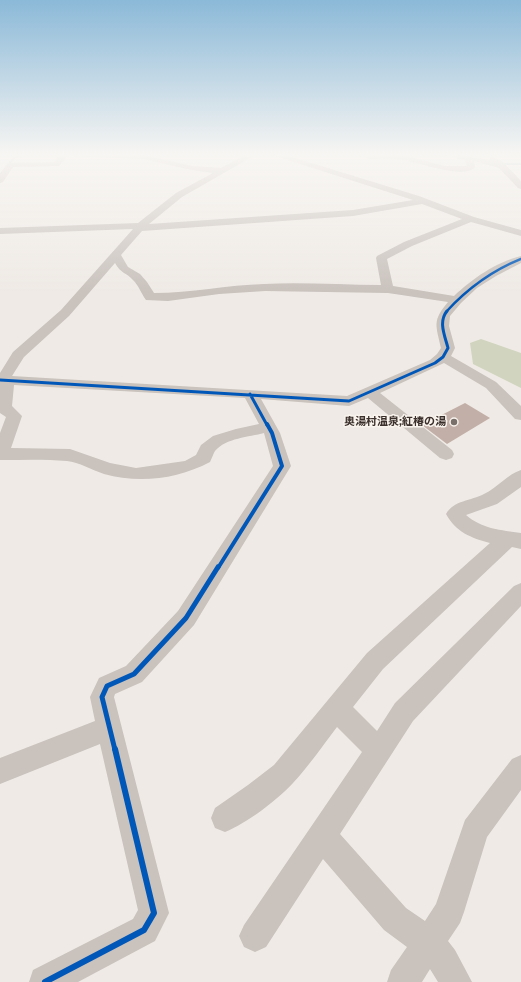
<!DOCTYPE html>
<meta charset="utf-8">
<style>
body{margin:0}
canvas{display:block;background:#efeae5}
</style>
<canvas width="521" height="982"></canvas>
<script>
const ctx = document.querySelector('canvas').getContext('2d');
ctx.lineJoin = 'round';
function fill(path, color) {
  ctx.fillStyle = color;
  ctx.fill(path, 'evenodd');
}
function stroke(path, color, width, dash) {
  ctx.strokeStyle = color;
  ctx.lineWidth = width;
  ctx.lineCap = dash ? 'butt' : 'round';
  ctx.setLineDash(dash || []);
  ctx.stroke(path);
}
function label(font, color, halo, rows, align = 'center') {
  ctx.font = font + ' "Public Sans","Noto Sans JP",sans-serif';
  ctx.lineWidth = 3;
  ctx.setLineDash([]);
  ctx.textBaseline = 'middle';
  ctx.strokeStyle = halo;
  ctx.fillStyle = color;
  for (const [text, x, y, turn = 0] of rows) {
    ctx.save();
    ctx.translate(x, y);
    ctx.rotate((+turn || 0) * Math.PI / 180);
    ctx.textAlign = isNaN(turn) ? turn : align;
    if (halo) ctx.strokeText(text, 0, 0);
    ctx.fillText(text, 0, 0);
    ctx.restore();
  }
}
fill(new Path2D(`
 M 481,339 L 521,353 L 521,388 L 473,364 L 470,343 Z`), '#d1d5bf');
stroke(new Path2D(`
 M 441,154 L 462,157
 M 501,164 L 521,164
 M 0,175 L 12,160 L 20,154`), '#a1c1c0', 2);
fill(new Path2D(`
 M 465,403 L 490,418 L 447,444 L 422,425 Z`), '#c2afa7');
fill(new Path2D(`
 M 61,154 L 143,155 L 192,166 L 221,168 L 247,154 L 257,154 L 182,197 L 149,224 L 353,210 L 413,200 L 269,154 L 282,154 L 419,196 L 474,217 L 521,230 L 521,236 L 471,222 L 412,246 L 387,259 L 393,286 L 454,296 C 472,279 496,262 521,256 L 521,263 L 496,276 L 477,288 L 461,303 L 450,316 L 449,326 L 455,348 L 451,356 L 496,382 L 521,406 L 521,420 L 515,419 L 486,388 L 444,363 L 380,393 L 452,450 L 454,454 L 452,458 L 446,460 L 440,458 L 368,398 L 349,406 L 261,399 L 280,433 L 291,466 L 194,625 L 142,682 L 115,694 L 114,697 L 169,913 L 155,941 L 78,982 L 29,982 L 33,970 L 133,919 L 138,910 L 100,744 L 0,784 L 0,758 L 95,721 L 90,697 L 99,678 L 126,666 L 178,611 L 273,466 L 264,433 C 249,437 226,438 215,451 C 213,454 212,458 210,462 C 178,479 139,484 104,474 C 92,470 79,462 67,461 C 45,459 22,460 0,460 L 0,433 L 6,417 L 0,413 L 0,373 L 13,352 L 61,310 L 133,229 L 0,234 L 0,228 L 138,223 L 176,193 L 213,173 L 192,170 L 143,159 L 68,156 L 59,166 L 56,166 L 13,167 L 3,182 L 0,183 L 0,174 L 8,163 L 54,162 ZM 422,204 L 462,219 L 404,242 L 377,256 L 376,258 L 381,285 C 342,285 303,282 264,284 C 227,285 191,293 154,293 L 147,282 L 140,274 L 128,267 L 121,255 L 142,231 L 353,216 ZM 115,263 C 121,274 126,272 133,280 C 139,286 141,293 146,300 L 168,301 L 219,294 L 265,291 L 388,293 L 448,302 C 432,321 436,325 441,348 L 437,354 L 430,360 L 347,396 L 12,376 L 24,357 L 69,316 ZM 14,385 L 245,398 L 259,424 L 236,429 L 213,436 L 201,445 L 196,455 L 185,461 L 136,468 L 110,463 L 70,449 L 11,448 L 22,416 L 12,406 Z
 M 366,155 L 402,155 L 445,166 L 467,166 L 465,160 L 457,159 L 457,155 L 490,160 L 490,157 L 493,157 L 503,162 L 521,181 L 521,189 L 518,188 L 499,168 L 474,161 L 475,167 C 465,180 418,162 403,160 C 393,158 380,159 369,159 L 365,157 Z
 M 521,470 L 521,487 L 497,504 L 466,515 C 482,529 501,530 521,533 L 521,549 L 512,547 L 383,669 L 353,707 L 377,731 L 395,703 L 514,586 L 521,583 L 521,606 L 413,721 L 340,834 L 406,908 L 425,921 L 436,904 L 465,820 L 512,759 L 521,755 L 521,790 L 487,837 L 464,912 L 460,923 L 448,941 L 455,950 L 472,982 L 438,982 L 430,969 L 422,982 L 387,982 L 391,970 L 407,947 L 384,930 L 323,859 L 266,947 L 255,952 L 244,947 L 239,936 L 244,925 L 362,752 L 337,727 C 323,745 309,766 293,783 C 276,801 247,823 225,832 L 215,828 L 211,818 L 215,808 L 248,785 L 274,765 L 367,653 L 490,543 C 471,538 456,532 446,514 C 454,500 471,501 484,494 C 497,488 508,474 521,470 Z`), '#c9c2bd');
stroke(new Path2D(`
 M 446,312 C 468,288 491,271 521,259`), '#0057b8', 2.5);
stroke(new Path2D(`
 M 0,380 L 349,401 L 435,363 L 443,357 L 448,348 C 445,336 438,322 447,311
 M 250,394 L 267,425`), '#0057b8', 3);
stroke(new Path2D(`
 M 218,568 L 282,466 L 272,433 L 267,424`), '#0057b8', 4);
stroke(new Path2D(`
 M 115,750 L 102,697 L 107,686 L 134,674 L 186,618 L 218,567`), '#0057b8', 5);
stroke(new Path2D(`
 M 45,982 L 144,930 L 154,913 L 115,749`), '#0057b8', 6);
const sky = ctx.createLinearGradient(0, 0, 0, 292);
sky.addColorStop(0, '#8bb9d8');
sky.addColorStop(0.53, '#f8f6f3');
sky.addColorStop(1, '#f8f6f300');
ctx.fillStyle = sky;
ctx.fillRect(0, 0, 521, 292);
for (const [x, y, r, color] of [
 [454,422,4,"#79706c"]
]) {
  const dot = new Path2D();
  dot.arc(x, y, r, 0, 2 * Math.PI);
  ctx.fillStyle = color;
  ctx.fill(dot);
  stroke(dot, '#faf4ee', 1.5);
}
label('bold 11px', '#3a2f2b', '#faf4ee', [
 ["奥湯村温泉;紅椿の湯",446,422]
], 'right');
</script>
